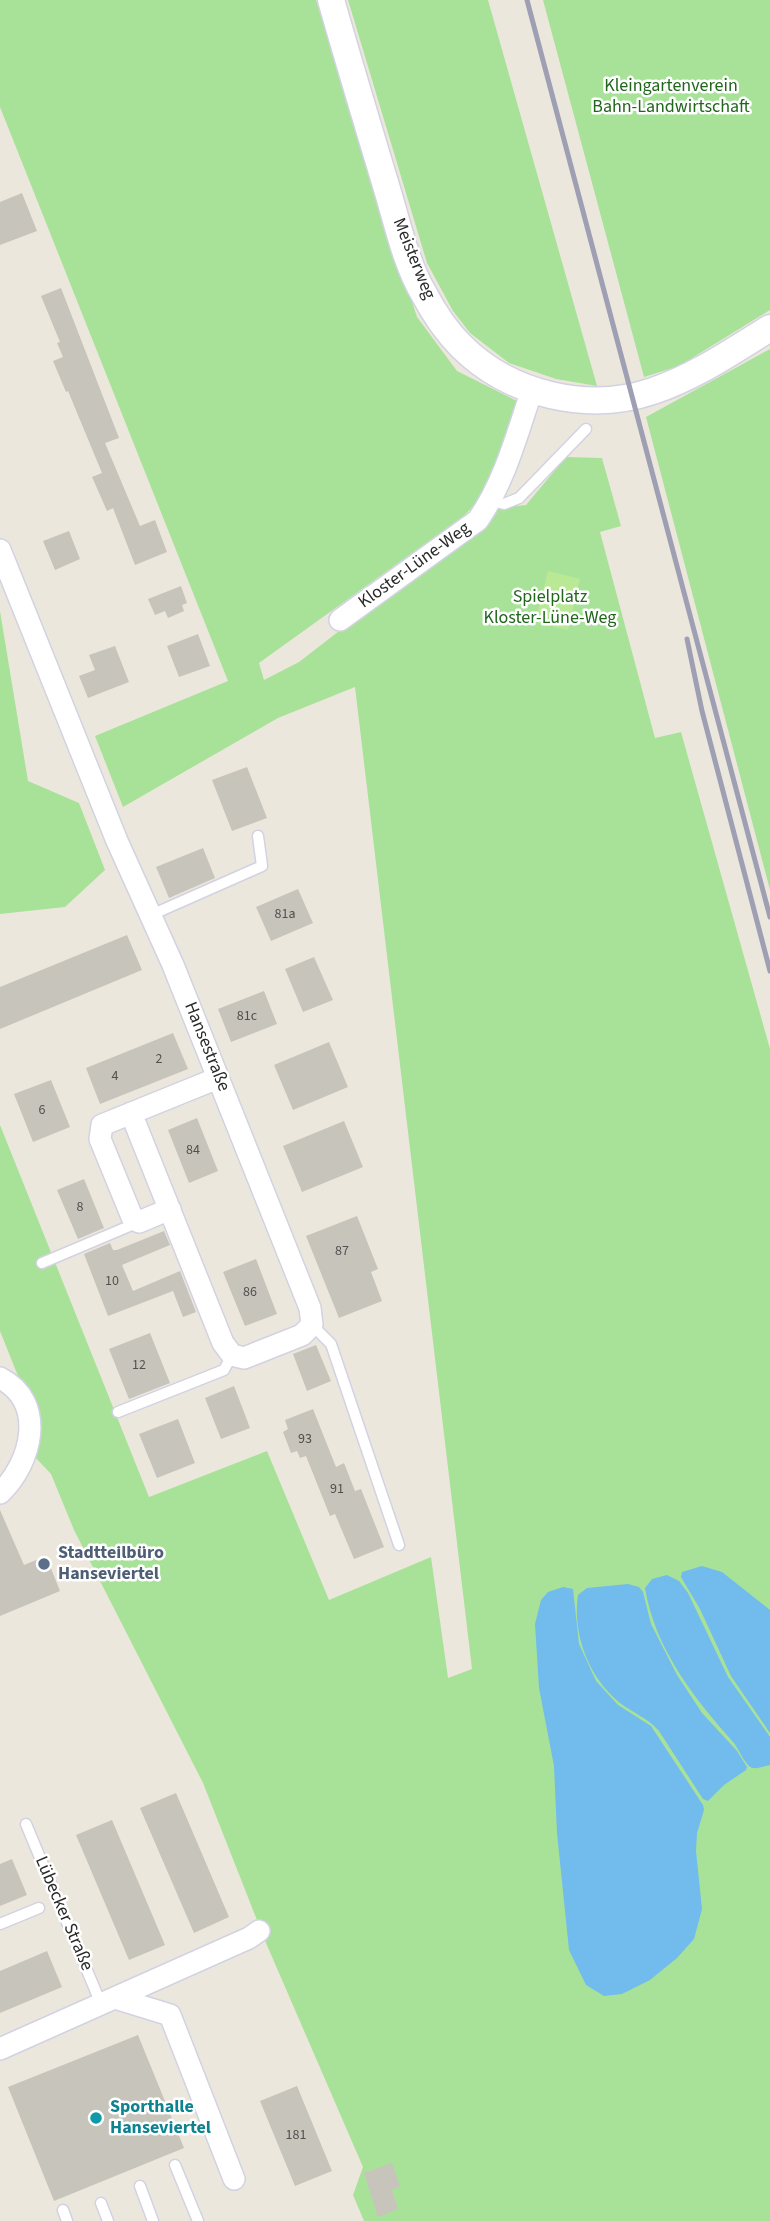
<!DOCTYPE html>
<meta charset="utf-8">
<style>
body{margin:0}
canvas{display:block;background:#ece7dc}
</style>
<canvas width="770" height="2221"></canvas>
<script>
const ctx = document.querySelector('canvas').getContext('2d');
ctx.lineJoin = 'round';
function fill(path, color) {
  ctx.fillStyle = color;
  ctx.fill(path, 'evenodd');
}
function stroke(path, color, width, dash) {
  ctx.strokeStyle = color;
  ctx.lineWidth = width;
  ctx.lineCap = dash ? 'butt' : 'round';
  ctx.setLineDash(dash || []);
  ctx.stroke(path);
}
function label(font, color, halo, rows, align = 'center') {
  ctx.font = font + ' "Source Sans 3",sans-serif';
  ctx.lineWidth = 5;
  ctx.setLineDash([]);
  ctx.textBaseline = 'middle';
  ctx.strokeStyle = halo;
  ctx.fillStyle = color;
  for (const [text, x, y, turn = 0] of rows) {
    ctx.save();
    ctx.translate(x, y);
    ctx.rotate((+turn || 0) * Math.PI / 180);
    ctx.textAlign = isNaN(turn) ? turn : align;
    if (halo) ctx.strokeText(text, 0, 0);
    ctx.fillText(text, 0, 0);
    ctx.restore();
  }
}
fill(new Path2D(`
 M 0,0 L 316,0 L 417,317 L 457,371 L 517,401 L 484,494 L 465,515 L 259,663 L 264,680 L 299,662 L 356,618 L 477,534 L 498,508 L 526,505 L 566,457 L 602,458 L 621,526 L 600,532 L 655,738 L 681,732 L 770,1049 L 770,2221 L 364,2221 L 353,2195 L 363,2167 L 266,1943 L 203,1783 L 74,1530 L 51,1474 L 34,1456 L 22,1386 L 0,1331 L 0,1125 L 149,1497 L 267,1451 L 329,1600 L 431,1557 L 448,1678 L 472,1669 L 355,687 L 278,718 L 123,807 L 95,736 L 228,681 L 0,107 Z
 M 348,0 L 488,0 L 597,386 L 556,379 L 509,363 L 470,333 L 453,311 L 427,263 Z
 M 543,0 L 770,0 L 770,310 L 679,366 L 644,377 Z
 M 770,349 L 770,890 L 646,417 Z
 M 0,611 L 28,781 L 79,803 L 105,870 L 65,907 L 0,914 Z`), '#a8e299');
fill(new Path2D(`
 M 548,571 L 580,579 L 568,630 L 535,622 Z`), '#bae995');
fill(new Path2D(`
 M 702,1566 L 722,1572 L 770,1610 L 770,1733 L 731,1676 L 700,1609 L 681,1577 L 682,1572 Z
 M 667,1575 L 679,1581 L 688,1593 L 728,1677 L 770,1737 L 770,1765 C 764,1766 754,1771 749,1766 C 743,1760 739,1750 734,1743 C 694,1698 655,1649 645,1588 L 652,1579 Z
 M 628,1584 L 639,1587 L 643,1592 L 651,1624 L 677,1675 L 702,1713 L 737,1751 L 747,1767 L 746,1770 L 724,1785 L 708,1801 L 703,1799 L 659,1731 C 648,1718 633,1713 620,1703 C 589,1678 572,1634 578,1595 L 587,1588 Z
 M 563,1587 L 573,1589 L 579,1644 L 596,1681 L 618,1705 L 651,1726 L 703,1805 L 704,1810 L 697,1833 L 696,1851 L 702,1909 L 694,1939 L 677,1958 L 650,1980 L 622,1994 L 604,1996 L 586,1985 L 569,1950 L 557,1833 L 554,1766 L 539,1688 L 535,1624 L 541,1600 L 548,1592 Z`), '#71bbed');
fill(new Path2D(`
 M 22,193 L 37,231 L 0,245 L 0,202 Z
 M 61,288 L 119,438 L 105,443 L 140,526 L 155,520 L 167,552 L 135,565 L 113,508 L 107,511 L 92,477 L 102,473 L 68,391 L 66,392 L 53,361 L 63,357 L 57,343 L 60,342 L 41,296 Z
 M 69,531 L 80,559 L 55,570 L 43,541 Z
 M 181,586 L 187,603 L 182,605 L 184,611 L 168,618 L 165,611 L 155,615 L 148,599 Z
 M 198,634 L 210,666 L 179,677 L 167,646 Z
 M 115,646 L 129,682 L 88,698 L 79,676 L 95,670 L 89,655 Z
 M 247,767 L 267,818 L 232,831 L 212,780 Z
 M 203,848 L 215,878 L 169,898 L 156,867 Z
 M 298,889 L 313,923 L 271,941 L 256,907 Z
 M 127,935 L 142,970 L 0,1029 L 0,987 Z
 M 314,957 L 333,1000 L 303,1012 L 285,969 Z
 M 264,991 L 277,1024 L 231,1042 L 218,1009 Z
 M 173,1033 L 188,1069 L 100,1104 L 86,1068 Z
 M 329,1042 L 348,1087 L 293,1110 L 274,1065 Z
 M 51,1080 L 70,1127 L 33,1142 L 14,1094 Z
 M 197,1118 L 218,1171 L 189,1183 L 168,1130 Z
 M 344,1121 L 363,1167 L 302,1192 L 283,1146 Z
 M 84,1179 L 104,1228 L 78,1239 L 57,1190 Z
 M 357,1216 L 378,1269 L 371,1272 L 382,1301 L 339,1318 L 306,1236 Z
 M 164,1231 L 170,1245 L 122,1265 L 133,1291 L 180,1271 L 196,1312 L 183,1317 L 173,1291 L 108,1316 L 84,1254 L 110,1243 L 113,1250 L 117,1250 Z
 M 256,1259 L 277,1314 L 245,1326 L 223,1272 Z
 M 150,1333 L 170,1383 L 129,1399 L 109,1349 Z
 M 316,1345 L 331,1381 L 307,1391 L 293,1354 Z
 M 234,1386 L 250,1428 L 221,1439 L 205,1398 Z
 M 313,1409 L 336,1467 L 344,1463 L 355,1491 L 361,1489 L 384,1547 L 354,1559 L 335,1514 L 330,1516 L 306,1456 L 300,1458 L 297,1451 L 291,1453 L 283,1432 L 288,1429 L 285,1420 Z
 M 178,1419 L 195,1463 L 157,1478 L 139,1434 Z
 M 0,1510 L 24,1565 L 46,1556 L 60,1591 L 0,1616 Z
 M 176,1793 L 229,1917 L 194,1933 L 140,1808 Z
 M 112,1820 L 165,1945 L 129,1960 L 76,1835 Z
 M 12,1859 L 27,1895 L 0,1906 L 0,1864 Z
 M 47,1951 L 62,1987 L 0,2013 L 0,1971 Z
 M 138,2035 L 184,2148 L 54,2201 L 8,2087 Z
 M 297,2086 L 332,2171 L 295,2186 L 260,2101 Z
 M 392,2163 L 400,2186 L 392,2190 L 398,2209 L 378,2217 L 364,2173 Z`), '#c7c4bc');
const service = new Path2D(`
 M 491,501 L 504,504 L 519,498 L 586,429
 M 151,915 L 262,866 L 258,836
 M 42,1263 L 139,1222
 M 312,1325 L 331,1344 L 399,1545
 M 118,1412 L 224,1370 L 232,1355
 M 26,1824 L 101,2004
 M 0,1924 L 39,1908
 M 175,2165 L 198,2221
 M 140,2186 L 153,2221
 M 101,2203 L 108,2221
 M 63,2210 L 67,2221`);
const minor = new Path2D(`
 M 0,550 L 117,841 L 173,965 L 310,1308 L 312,1325 L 302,1335 L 244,1358 L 232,1355 L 223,1343 L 131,1113
 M 340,620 L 478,520 C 505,481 517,434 532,390
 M 170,1209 L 139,1222 L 132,1217 L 100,1139 L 102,1125 L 218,1078
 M 0,1378 C 47,1402 32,1463 0,1493
 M 115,1998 L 170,2015 L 234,2179
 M 0,2049 L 249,1938 L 259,1931`);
const tertiary = new Path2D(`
 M 331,0 C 349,63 368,126 387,189 C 397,222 406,264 424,294 C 433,311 447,332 461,346 C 510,395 588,413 653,391 C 695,377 733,351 770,328`);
stroke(service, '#d2d2e3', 13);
stroke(minor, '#d2d2e3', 24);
stroke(tertiary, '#d2d2e3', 29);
stroke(service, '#fff', 10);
stroke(minor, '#fff', 21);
stroke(tertiary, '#fff', 26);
stroke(new Path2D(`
 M 527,0 L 770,917
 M 687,639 L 702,711 L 770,971`), '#9f9fb4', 5);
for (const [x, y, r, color] of [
 [44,1564,7,"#5c6f8a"],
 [96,2118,7,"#0f9aa8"]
]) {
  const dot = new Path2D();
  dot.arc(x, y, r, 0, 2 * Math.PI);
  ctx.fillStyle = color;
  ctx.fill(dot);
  stroke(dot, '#fff', 2.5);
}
label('14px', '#51504e', null, [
 ["81a",285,915],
 ["81c",247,1017],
 ["2",159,1060],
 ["4",115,1077],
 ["6",42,1111],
 ["84",193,1151],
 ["8",80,1208],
 ["87",342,1252],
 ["10",112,1282],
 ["86",250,1293],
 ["12",139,1366],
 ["93",305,1440],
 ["91",337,1490],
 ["181",296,2136]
]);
label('18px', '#20661b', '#fff', [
 ["Kleingartenverein",671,87],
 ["Bahn-Landwirtschaft",671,108],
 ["Spielplatz",550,598],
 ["Kloster-Lüne-Weg",550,619]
]);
label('18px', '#2a2a2a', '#fff', [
 ["Meisterweg",413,259,68],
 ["Kloster-Lüne-Weg",415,566,-36],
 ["Hansestraße",206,1047,68],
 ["Lübecker Straße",63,1914,67]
]);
label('bold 18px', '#4e5e75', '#fff', [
 ["Stadtteilbüro",58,1554],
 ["Hanseviertel",58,1575]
], 'left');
label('bold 18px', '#0d838f', '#fff', [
 ["Sporthalle",110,2108],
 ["Hanseviertel",110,2129]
], 'left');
</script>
